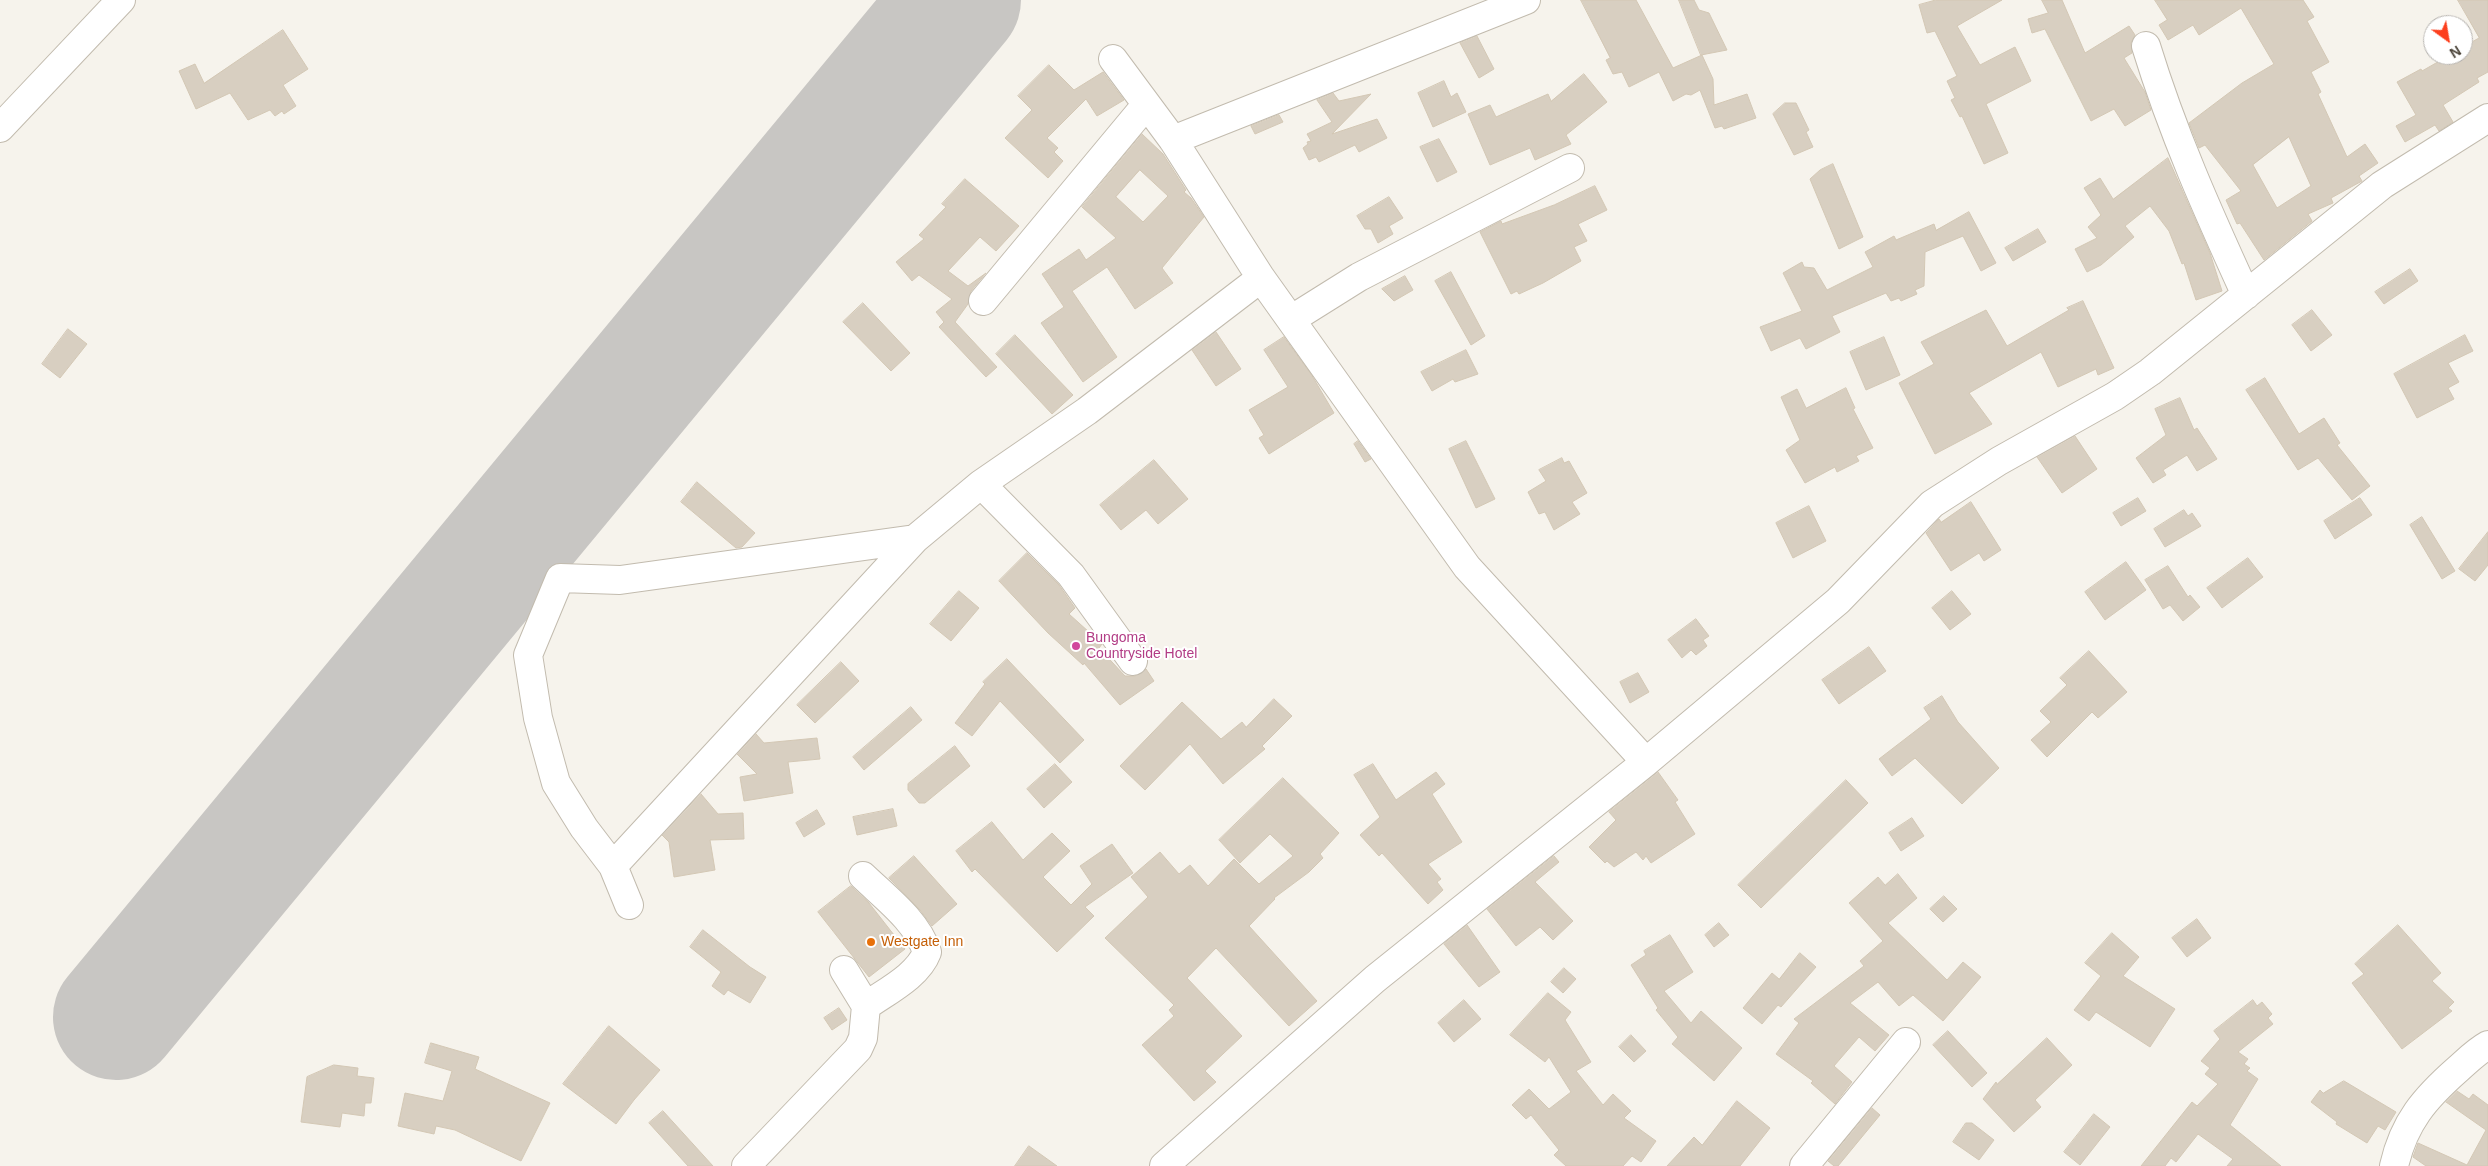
<!DOCTYPE html>
<style>
body{margin:0}
#map{position:relative;width:2488px;height:1166px;overflow:hidden;background:#f6f3ec;font-family:Arial,sans-serif}
canvas{display:block}
.north{position:absolute;left:2423px;top:15px;width:50px;height:50px;box-sizing:border-box;background:#fff;border:1px solid #b7b4b0;border-radius:50%;rotate:148deg;font-size:14px;font-weight:700;line-height:20px;text-align:center;color:#4b4439}
.north::after{content:'';display:block;margin:auto;width:18px;height:22px;background:#fc3f1d;clip-path:polygon(50% 0,100% 100%,50% 72%,0 100%)}
</style>
<div id="map">
<canvas width="2488" height="1166"></canvas>
<div class="north">N</div>
</div>
<script>
const ctx = document.querySelector('canvas').getContext('2d');
ctx.lineJoin = 'round';
function stroke(path, color, width, dash) {
  ctx.strokeStyle = color;
  ctx.lineWidth = width;
  ctx.lineCap = dash ? 'butt' : 'round';
  ctx.setLineDash(dash || []);
  ctx.stroke(path);
}
function fill(path, color) {
  ctx.fillStyle = color;
  ctx.fill(path, 'evenodd');
}
function label(font, color, halo, rows, align = 'center') {
  ctx.font = font + ' Arial,sans-serif';
  ctx.lineWidth = 4;
  ctx.setLineDash([]);
  ctx.textBaseline = 'middle';
  ctx.strokeStyle = halo;
  ctx.fillStyle = color;
  for (const [text, x, y, turn = 0] of rows) {
    ctx.save();
    ctx.translate(x, y);
    ctx.rotate((+turn || 0) * Math.PI / 180);
    ctx.textAlign = isNaN(turn) ? turn : align;
    if (halo) ctx.strokeText(text, 0, 0);
    ctx.fillText(text, 0, 0);
    ctx.restore();
  }
}
stroke(new Path2D(`
 M 116,1017 L 958,0`), '#c8c6c3', 126);
const building = new Path2D(`
 M 1581,0 L 1636,0 L 1673,68 L 1702,55 L 1713,79 L 1714,105 L 1747,94 L 1756,118 L 1724,129 L 1722,126 L 1715,128 L 1700,90 L 1691,95 L 1686,94 L 1673,101 L 1659,72 L 1629,87 L 1622,72 L 1613,74 L 1606,60 L 1610,58 Z
 M 1679,0 L 1694,0 L 1699,10 L 1709,13 L 1727,50 L 1701,55 Z
 M 1936,0 L 2002,0 L 1957,26 L 1980,65 L 2015,47 L 2031,81 L 1986,104 L 2008,153 L 1984,164 L 1962,116 L 1960,117 L 1951,100 L 1955,98 L 1947,81 L 1957,76 L 1935,31 L 1927,33 L 1919,5 Z
 M 2042,0 L 2062,0 L 2085,53 L 2129,26 L 2135,35 L 2131,43 L 2132,53 L 2124,58 L 2145,92 L 2151,110 L 2125,126 L 2114,109 L 2091,121 L 2045,29 L 2032,33 L 2028,19 L 2048,13 Z
 M 2155,0 L 2303,0 L 2314,17 L 2307,21 L 2329,62 L 2311,72 L 2321,92 L 2318,94 L 2347,157 L 2365,144 L 2378,163 L 2359,176 L 2362,181 L 2331,198 L 2333,203 L 2308,214 L 2312,221 L 2264,260 L 2240,223 L 2237,224 L 2226,200 L 2241,191 L 2205,145 L 2199,148 L 2189,123 L 2242,83 L 2274,64 L 2241,8 L 2199,35 L 2193,25 L 2168,40 L 2159,25 L 2167,20 ZM 2289,137 L 2311,186 L 2277,208 L 2253,165 Z
 M 2458,0 L 2488,0 L 2488,72 L 2477,78 L 2479,82 L 2443,105 L 2453,122 L 2439,131 L 2435,125 L 2405,142 L 2396,126 L 2416,115 L 2397,82 L 2421,69 L 2422,71 L 2450,55 L 2463,55 L 2463,47 L 2479,38 Z
 M 283,30 L 308,69 L 283,85 L 296,106 L 284,114 L 282,111 L 275,116 L 270,110 L 248,120 L 230,93 L 196,109 L 179,71 L 195,64 L 204,83 Z
 M 1477,36 L 1494,69 L 1479,78 L 1460,43 Z
 M 1049,65 L 1074,90 L 1103,72 L 1124,100 L 1097,116 L 1086,99 L 1047,138 L 1058,148 L 1054,152 L 1063,161 L 1048,178 L 1005,138 L 1032,110 L 1018,96 Z
 M 1584,74 L 1607,102 L 1566,135 L 1571,144 L 1535,160 L 1530,148 L 1490,165 L 1468,114 L 1490,105 L 1496,117 L 1548,94 L 1551,101 Z
 M 1444,81 L 1451,97 L 1457,93 L 1466,112 L 1433,127 L 1418,93 Z
 M 1333,93 L 1339,101 L 1371,94 L 1332,134 L 1377,119 L 1387,138 L 1359,152 L 1355,145 L 1319,162 L 1316,157 L 1309,160 L 1303,148 L 1308,144 L 1307,142 L 1311,141 L 1307,134 L 1332,122 L 1317,100 Z
 M 1785,103 L 1796,103 L 1809,130 L 1806,132 L 1813,147 L 1794,155 L 1773,114 Z
 M 1279,115 L 1283,122 L 1255,134 L 1251,126 Z
 M 1142,134 L 1163,154 L 1186,190 L 1184,192 L 1191,198 L 1204,217 L 1162,268 L 1173,283 L 1135,309 L 1107,267 L 1072,291 L 1117,357 L 1083,382 L 1041,323 L 1064,307 L 1042,274 L 1079,249 L 1086,260 L 1116,238 L 1082,207 ZM 1140,170 L 1168,196 L 1143,222 L 1116,197 Z
 M 1439,139 L 1457,172 L 1437,182 L 1420,147 Z
 M 2168,158 L 2210,253 L 2222,291 L 2196,300 L 2184,263 L 2182,264 L 2169,231 L 2150,206 L 2125,226 L 2134,237 L 2101,265 L 2087,272 L 2075,249 L 2097,238 L 2088,227 L 2101,215 L 2084,188 L 2100,178 L 2113,199 Z
 M 1833,164 L 1863,237 L 1839,249 L 1810,179 L 1820,170 Z
 M 965,179 L 1019,226 L 996,251 L 980,237 L 948,271 L 968,286 L 986,273 L 971,291 L 968,304 L 955,322 L 997,367 L 986,377 L 939,327 L 944,322 L 936,312 L 952,299 L 919,275 L 912,281 L 896,262 L 924,239 L 919,235 L 946,207 L 942,204 Z
 M 1595,186 L 1607,210 L 1578,224 L 1587,241 L 1574,247 L 1581,261 L 1543,283 L 1519,294 L 1517,291 L 1511,294 L 1480,232 L 1501,221 L 1502,224 L 1554,205 Z
 M 1389,197 L 1403,218 L 1389,226 L 1393,234 L 1378,243 L 1371,229 L 1365,229 L 1357,216 Z
 M 1969,212 L 1996,263 L 1981,271 L 1963,236 L 1925,252 L 1924,286 L 1915,290 L 1917,294 L 1901,301 L 1899,298 L 1891,301 L 1886,293 L 1832,316 L 1840,332 L 1806,349 L 1800,338 L 1771,351 L 1760,327 L 1802,311 L 1783,273 L 1802,262 L 1804,267 L 1814,268 L 1827,290 L 1873,267 L 1865,252 L 1894,236 L 1896,240 L 1934,224 L 1936,230 Z
 M 2038,229 L 2046,242 L 2013,261 L 2005,248 Z
 M 2410,269 L 2418,281 L 2384,304 L 2375,292 Z
 M 1451,272 L 1485,336 L 1471,345 L 1435,281 Z
 M 1405,276 L 1413,290 L 1394,301 L 1382,289 Z
 M 2083,301 L 2114,368 L 2098,375 L 2096,369 L 2058,387 L 2041,352 L 1969,393 L 1992,424 L 1935,454 L 1899,383 L 1934,364 L 1921,342 L 1986,310 L 2007,346 L 2069,310 L 2067,308 Z
 M 863,303 L 910,353 L 891,371 L 843,322 Z
 M 2312,310 L 2332,335 L 2311,351 L 2292,325 Z
 M 68,329 L 87,344 L 60,378 L 42,364 Z
 M 1216,332 L 1241,369 L 1216,386 L 1192,350 Z
 M 1015,335 L 1073,395 L 1052,414 L 996,354 Z
 M 2465,335 L 2473,351 L 2448,363 L 2459,382 L 2448,388 L 2454,399 L 2417,418 L 2394,374 Z
 M 1284,337 L 1311,374 L 1334,413 L 1269,454 L 1259,438 L 1264,435 L 1249,410 L 1288,387 L 1264,350 Z
 M 1884,337 L 1900,375 L 1866,390 L 1850,352 Z
 M 1466,350 L 1478,374 L 1455,382 L 1453,379 L 1432,391 L 1421,372 Z
 M 2265,378 L 2299,434 L 2324,418 L 2340,443 L 2337,445 L 2370,486 L 2352,500 L 2318,458 L 2298,470 L 2246,390 Z
 M 1846,388 L 1855,408 L 1853,409 L 1873,448 L 1856,456 L 1859,461 L 1837,472 L 1835,467 L 1805,483 L 1786,450 L 1800,440 L 1781,397 L 1797,389 L 1806,408 Z
 M 2180,398 L 2194,430 L 2197,428 L 2217,459 L 2197,471 L 2187,455 L 2163,470 L 2166,475 L 2153,483 L 2136,458 L 2166,435 L 2155,409 Z
 M 2075,436 L 2097,469 L 2062,493 L 2037,457 Z
 M 1358,441 L 1371,459 L 1365,462 L 1354,444 Z
 M 1466,441 L 1495,499 L 1476,508 L 1449,449 Z
 M 1562,458 L 1564,463 L 1569,461 L 1587,493 L 1572,502 L 1580,514 L 1554,530 L 1545,512 L 1539,514 L 1528,492 L 1546,481 L 1539,470 Z
 M 1154,460 L 1188,499 L 1158,524 L 1146,510 L 1121,530 L 1100,505 Z
 M 697,482 L 755,533 L 742,547 L 736,548 L 681,502 Z
 M 2138,498 L 2146,511 L 2121,526 L 2113,513 Z
 M 2360,498 L 2372,515 L 2335,539 L 2324,521 Z
 M 1971,502 L 2001,550 L 1984,561 L 1979,553 L 1951,571 L 1926,533 L 1939,519 L 1941,522 Z
 M 1809,506 L 1826,541 L 1793,558 L 1776,523 Z
 M 2184,510 L 2188,516 L 2192,513 L 2201,526 L 2165,547 L 2154,529 Z
 M 2422,517 L 2455,571 L 2442,579 L 2410,525 Z
 M 2488,532 L 2488,565 L 2475,581 L 2459,569 Z
 M 1027,553 L 1059,585 L 1075,608 L 1069,614 L 1099,641 L 1102,644 L 1099,648 L 1125,676 L 1135,676 L 1146,669 L 1154,681 L 1120,705 L 1084,663 L 1083,665 L 1048,633 L 999,581 Z
 M 2248,558 L 2263,577 L 2222,608 L 2207,588 Z
 M 2126,562 L 2146,590 L 2105,620 L 2085,592 Z
 M 2168,566 L 2188,597 L 2190,595 L 2200,607 L 2183,621 L 2170,605 L 2163,609 L 2145,580 Z
 M 959,591 L 979,608 L 951,641 L 930,624 Z
 M 1952,591 L 1971,614 L 1950,630 L 1932,608 Z
 M 1696,619 L 1709,636 L 1703,640 L 1707,646 L 1696,655 L 1691,650 L 1682,658 L 1668,640 Z
 M 1869,647 L 1886,671 L 1839,704 L 1822,680 Z
 M 2089,651 L 2127,692 L 2098,718 L 2092,712 L 2047,757 L 2031,740 L 2051,722 L 2040,711 L 2067,685 L 2060,678 Z
 M 1007,659 L 1084,740 L 1060,763 L 1000,701 L 972,736 L 955,723 L 985,684 L 983,682 Z
 M 841,662 L 859,681 L 815,723 L 797,705 Z
 M 1638,673 L 1649,692 L 1630,703 L 1620,682 Z
 M 1942,696 L 1958,722 L 1999,768 L 1962,804 L 1915,758 L 1892,776 L 1879,759 L 1931,719 L 1924,708 Z
 M 1274,699 L 1292,716 L 1262,746 L 1265,749 L 1223,784 L 1190,744 L 1145,790 L 1120,766 L 1182,702 L 1221,739 L 1242,722 L 1246,727 Z
 M 911,707 L 922,720 L 864,770 L 853,757 Z
 M 756,734 L 764,743 L 817,738 L 820,759 L 788,762 L 793,793 L 744,801 L 740,777 L 757,774 L 737,754 Z
 M 955,746 L 970,766 L 925,803 L 919,803 L 908,790 L 908,784 Z
 M 1055,764 L 1072,782 L 1044,808 L 1027,789 Z
 M 1373,764 L 1396,800 L 1436,772 L 1445,784 L 1432,794 L 1462,842 L 1428,864 L 1441,879 L 1437,882 L 1443,890 L 1428,904 L 1382,853 L 1379,856 L 1360,835 L 1380,817 L 1354,775 Z
 M 1658,772 L 1678,800 L 1675,802 L 1695,834 L 1651,863 L 1646,856 L 1643,860 L 1636,852 L 1614,867 L 1607,861 L 1605,863 L 1589,847 L 1616,820 L 1609,812 Z
 M 1283,778 L 1339,833 L 1320,854 L 1323,858 L 1309,872 L 1274,898 L 1275,899 L 1249,926 L 1317,1001 L 1289,1026 L 1216,948 L 1187,978 L 1242,1036 L 1205,1071 L 1216,1082 L 1194,1101 L 1142,1045 L 1174,1016 L 1169,1010 L 1174,1005 L 1105,938 L 1148,897 L 1131,877 L 1160,852 L 1179,874 L 1190,865 L 1208,886 L 1234,859 L 1259,884 L 1293,856 L 1270,834 L 1240,863 L 1219,840 Z
 M 1846,780 L 1868,803 L 1761,908 L 1738,885 Z
 M 701,794 L 718,814 L 743,813 L 744,839 L 710,840 L 715,870 L 674,877 L 669,842 L 662,835 Z
 M 893,809 L 897,826 L 857,835 L 853,817 Z
 M 817,810 L 825,824 L 804,837 L 796,823 Z
 M 1912,818 L 1924,836 L 1901,851 L 1889,833 Z
 M 992,822 L 1023,860 L 1052,833 L 1070,851 L 1043,877 L 1071,905 L 1092,884 L 1080,866 L 1112,844 L 1133,873 L 1085,907 L 1094,916 L 1057,952 L 975,869 L 972,872 L 956,851 Z
 M 914,856 L 957,904 L 932,926 L 920,910 L 889,878 Z
 M 1554,856 L 1559,862 L 1535,882 L 1573,921 L 1553,940 L 1540,927 L 1516,946 L 1487,909 Z
 M 1898,874 L 1917,898 L 1888,923 L 1947,980 L 1963,962 L 1981,977 L 1943,1021 L 1913,995 L 1899,1006 L 1878,982 L 1850,1003 L 1889,1035 L 1875,1051 L 1859,1037 L 1834,1066 L 1852,1082 L 1835,1104 L 1811,1083 L 1813,1081 L 1776,1054 L 1799,1023 L 1794,1019 L 1864,966 L 1860,961 L 1883,941 L 1849,903 L 1878,877 L 1885,885 Z
 M 851,886 L 869,903 L 905,949 L 869,977 L 818,912 Z
 M 1944,896 L 1957,909 L 1943,922 L 1930,909 Z
 M 2197,919 L 2211,938 L 2187,957 L 2172,938 Z
 M 1719,923 L 1729,935 L 1714,947 L 1705,935 Z
 M 1467,925 L 1500,972 L 1479,987 L 1444,944 Z
 M 2398,925 L 2441,973 L 2432,981 L 2454,1002 L 2448,1008 L 2452,1011 L 2402,1049 L 2352,983 L 2364,974 L 2355,964 Z
 M 703,930 L 750,967 L 766,977 L 750,1003 L 728,990 L 724,995 L 712,986 L 721,972 L 690,947 Z
 M 2112,933 L 2139,957 L 2123,976 L 2175,1009 L 2150,1047 L 2096,1012 L 2089,1021 L 2074,1010 L 2101,976 L 2085,963 Z
 M 1670,935 L 1693,972 L 1664,991 L 1691,1023 L 1701,1011 L 1742,1048 L 1714,1081 L 1672,1044 L 1678,1037 L 1656,1010 L 1658,1008 L 1631,965 L 1646,955 L 1644,951 Z
 M 1800,953 L 1816,967 L 1781,1007 L 1778,1005 L 1762,1024 L 1743,1008 L 1772,973 L 1779,979 Z
 M 1564,968 L 1576,979 L 1563,993 L 1551,982 Z
 M 1548,993 L 1571,1012 L 1565,1020 L 1591,1062 L 1576,1071 L 1603,1105 L 1613,1094 L 1631,1111 L 1624,1118 L 1656,1141 L 1641,1162 L 1632,1156 L 1623,1166 L 1566,1166 L 1554,1155 L 1559,1150 L 1531,1115 L 1526,1119 L 1512,1105 L 1529,1089 L 1549,1109 L 1571,1092 L 1549,1057 L 1545,1062 L 1510,1035 Z
 M 1464,1000 L 1481,1019 L 1454,1042 L 1438,1023 Z
 M 2253,1000 L 2257,1006 L 2262,1002 L 2272,1014 L 2268,1018 L 2273,1024 L 2238,1052 L 2248,1059 L 2244,1064 L 2250,1068 L 2247,1071 L 2258,1079 L 2230,1125 L 2281,1166 L 2227,1166 L 2233,1159 L 2198,1134 L 2176,1162 L 2171,1158 L 2165,1166 L 2141,1166 L 2192,1102 L 2197,1106 L 2218,1084 L 2205,1074 L 2210,1068 L 2201,1061 L 2220,1039 L 2214,1031 Z
 M 839,1008 L 847,1020 L 832,1030 L 824,1018 Z
 M 609,1026 L 660,1070 L 634,1100 L 616,1124 L 563,1084 Z
 M 1948,1031 L 1987,1073 L 1972,1087 L 1933,1045 Z
 M 1631,1035 L 1646,1051 L 1634,1062 L 1619,1047 Z
 M 2047,1038 L 2072,1065 L 2035,1100 L 2041,1107 L 2014,1132 L 1983,1099 L 1996,1082 L 1997,1084 Z
 M 431,1043 L 479,1057 L 475,1069 L 550,1103 L 521,1161 L 455,1130 L 436,1126 L 434,1134 L 398,1126 L 405,1093 L 443,1101 L 452,1071 L 425,1063 Z
 M 334,1065 L 358,1068 L 357,1076 L 374,1078 L 371,1103 L 365,1103 L 364,1116 L 342,1113 L 340,1127 L 301,1122 L 307,1077 Z
 M 2344,1081 L 2396,1112 L 2385,1130 L 2378,1126 L 2367,1143 L 2336,1124 L 2337,1122 L 2311,1102 L 2320,1090 L 2323,1093 Z
 M 2457,1091 L 2469,1099 L 2473,1094 L 2488,1105 L 2488,1166 L 2426,1166 L 2413,1157 L 2418,1143 L 2467,1165 L 2486,1130 L 2446,1102 Z
 M 1737,1101 L 1770,1128 L 1740,1166 L 1667,1166 L 1694,1137 L 1702,1145 Z
 M 1872,1108 L 1880,1115 L 1838,1166 L 1834,1166 L 1828,1161 Z
 M 663,1111 L 713,1166 L 688,1166 L 649,1123 Z
 M 2094,1114 L 2110,1127 L 2080,1165 L 2064,1152 Z
 M 1966,1123 L 1972,1123 L 1994,1140 L 1979,1160 L 1953,1142 Z
 M 1029,1146 L 1057,1166 L 1015,1166 Z`);
fill(building, '#d8cfc1');
stroke(building, '#d3c7b4', 1);
const minor = new Path2D(`
 M 2146,46 C 2173,134 2208,212 2246,295
 M 1113,59 L 1173,140 L 1261,278 L 1467,567 L 1646,762 L 1375,979 L 1164,1166
 M 0,128 L 121,0
 M 1173,140 L 1526,0
 M 983,301 L 1146,105
 M 1292,319 L 1359,277 L 1570,168
 M 1133,661 L 1071,575 L 981,484 L 1087,411 L 1261,278
 M 1646,762 L 1838,601 L 1932,504 L 1999,461 L 2115,396 L 2150,372 L 2382,185 L 2488,118
 M 613,866 L 915,539 L 981,484
 M 863,876 C 886,898 917,921 927,952 C 918,976 887,991 866,1006
 M 629,905 L 613,866 L 584,828 L 556,783 L 538,718 L 528,655 L 560,578 L 620,580 L 915,539
 M 746,1166 L 858,1049 L 863,1038 L 866,1006 L 844,970
 M 1804,1166 L 1906,1042
 M 2394,1166 C 2404,1122 2425,1098 2458,1069 C 2468,1060 2477,1051 2488,1045`);
stroke(minor, '#c2bbae', 30);
stroke(minor, '#fff', 28);
for (const [x, y, r, color] of [
 [1076,646,5,"#d1479c"],
 [871,942,5,"#e8710a"]
]) {
  const dot = new Path2D();
  dot.arc(x, y, r, 0, 2 * Math.PI);
  ctx.fillStyle = color;
  ctx.fill(dot);
  stroke(dot, '#fff', 2);
}
label('14px', '#b23c85', '#fff', [
 ["Bungoma",1086,638],
 ["Countryside Hotel",1086,654]
], 'left');
label('14px', '#c56008', '#fff', [
 ["Westgate Inn",881,942]
], 'left');
</script>
